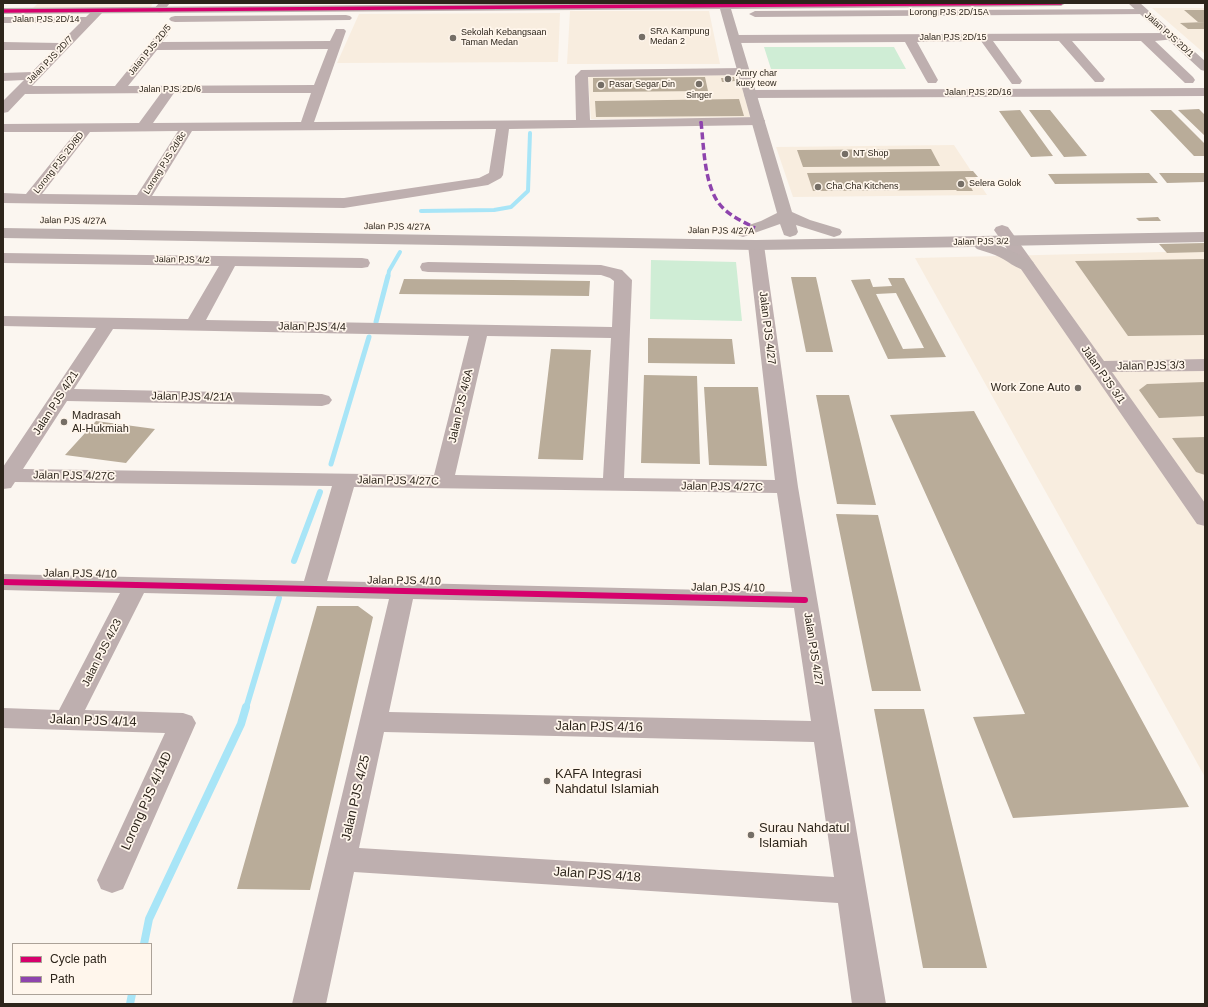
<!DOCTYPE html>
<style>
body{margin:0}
#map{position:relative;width:1208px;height:1007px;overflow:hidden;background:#fbf6f0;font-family:Helvetica,sans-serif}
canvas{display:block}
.frame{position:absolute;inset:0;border:4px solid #2d251b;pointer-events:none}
.legend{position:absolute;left:12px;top:943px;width:140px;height:52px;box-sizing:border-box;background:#fff6ec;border:1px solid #aba298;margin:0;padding:5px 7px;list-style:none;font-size:12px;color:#2d251b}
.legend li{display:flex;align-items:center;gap:8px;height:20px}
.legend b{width:20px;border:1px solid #aba298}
</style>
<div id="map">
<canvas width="1208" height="1007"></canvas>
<div class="frame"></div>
<ul class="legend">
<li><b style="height:5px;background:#d6006c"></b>Cycle path</li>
<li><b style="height:5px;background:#8e44ad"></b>Path</li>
</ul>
</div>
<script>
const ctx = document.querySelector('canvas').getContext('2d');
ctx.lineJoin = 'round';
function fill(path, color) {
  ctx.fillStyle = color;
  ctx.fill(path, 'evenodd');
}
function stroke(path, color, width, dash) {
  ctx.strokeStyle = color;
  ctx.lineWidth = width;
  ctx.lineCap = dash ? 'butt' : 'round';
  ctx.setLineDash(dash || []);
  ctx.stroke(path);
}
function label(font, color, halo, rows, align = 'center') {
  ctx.font = font + ' Helvetica,sans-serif';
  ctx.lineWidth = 3.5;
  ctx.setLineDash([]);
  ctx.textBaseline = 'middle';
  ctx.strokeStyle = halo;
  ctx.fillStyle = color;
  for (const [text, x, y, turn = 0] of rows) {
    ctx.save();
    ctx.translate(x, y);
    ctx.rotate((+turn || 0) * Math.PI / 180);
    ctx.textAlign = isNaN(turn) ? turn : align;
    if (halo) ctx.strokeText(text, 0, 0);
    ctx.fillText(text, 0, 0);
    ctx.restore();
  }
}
fill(new Path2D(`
 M 38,3 L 153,3 L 151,7 L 33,8 Z
 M 1152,8 L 1205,8 L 1205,54 Z
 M 570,11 L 709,11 L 720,64 L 567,64 Z
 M 560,13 L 558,62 L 337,63 L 359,14 Z
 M 739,75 L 750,117 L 591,119 L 588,76 Z
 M 954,145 L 987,195 L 793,197 L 776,147 Z
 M 1205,251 L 1205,777 L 915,258 Z`), '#f8eddf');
fill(new Path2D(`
 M 764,47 L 894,47 L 906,69 L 771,69 Z
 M 651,260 L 736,262 L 742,321 L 650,319 Z`), '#cfedd5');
stroke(new Path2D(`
 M 421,211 L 494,210 L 511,207 L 528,191 L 530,133
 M 388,277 L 389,271 L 400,252`), '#a8e5f7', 4);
stroke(new Path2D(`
 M 376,322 L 388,276
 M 331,464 L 369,337`), '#a8e5f7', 5);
stroke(new Path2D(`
 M 294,561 L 320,492
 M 246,708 L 279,598`), '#a8e5f7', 6);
stroke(new Path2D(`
 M 144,944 L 149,919 L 241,724 L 246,707
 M 130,1004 L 132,994`), '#a8e5f7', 8);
fill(new Path2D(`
 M 1184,10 L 1205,10 L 1205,22 L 1198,22 Z
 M 1205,22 L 1205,29 L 1188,29 L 1180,23 Z
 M 705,77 L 708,91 L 593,92 L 593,78 Z
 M 729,77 L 734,77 L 735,81 L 722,82 L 721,78 L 729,78 Z
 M 739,99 L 744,116 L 596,117 L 595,101 Z
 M 1199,109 L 1205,115 L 1205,136 L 1178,110 Z
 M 1020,110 L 1053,156 L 1031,157 L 999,111 Z
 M 1029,110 L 1050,110 L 1087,156 L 1064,157 Z
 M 1150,110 L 1171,110 L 1205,144 L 1205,156 L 1194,156 Z
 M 931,149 L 940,166 L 803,167 L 797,150 Z
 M 973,171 L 978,177 L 965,177 L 973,191 L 957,191 L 956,190 L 813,191 L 807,173 Z
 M 1149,173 L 1158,183 L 1055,184 L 1048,174 Z
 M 1159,173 L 1205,173 L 1205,182 L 1167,183 Z
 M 1158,217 L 1161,221 L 1139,221 L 1136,218 Z
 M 1205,243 L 1205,252 L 1167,253 L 1159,244 Z
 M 1205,259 L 1205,335 L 1128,336 L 1075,261 Z
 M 791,277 L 816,277 L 833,352 L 806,352 Z
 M 888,278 L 904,278 L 946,357 L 888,359 L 851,280 L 870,279 L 873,287 L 892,286 ZM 896,293 L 924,348 L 903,349 L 876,294 Z
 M 404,279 L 513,280 L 590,281 L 589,296 L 399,294 Z
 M 648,338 L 732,339 L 735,364 L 648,363 Z
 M 551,349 L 591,350 L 583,460 L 538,459 Z
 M 644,375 L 697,376 L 700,464 L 641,463 Z
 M 1205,382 L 1205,416 L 1159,418 L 1139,390 L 1147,384 Z
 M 704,387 L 758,387 L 767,466 L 709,465 Z
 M 816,395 L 849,395 L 876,505 L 837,504 Z
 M 974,411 L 1189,807 L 1013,818 L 973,717 L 1025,714 L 890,415 Z
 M 96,421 L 155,429 L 126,463 L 65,455 Z
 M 1205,437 L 1205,475 L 1196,472 L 1172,438 Z
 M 836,514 L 878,515 L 921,691 L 872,691 Z
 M 317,606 L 358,606 L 373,617 L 310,890 L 237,889 Z
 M 874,709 L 924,709 L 987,968 L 923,968 Z`), '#b9ac99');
fill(new Path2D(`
 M 159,3 L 170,3 L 163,12 L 159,13 L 153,10 Z
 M 98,8 L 104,11 L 102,13 L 32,86 L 115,86 L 158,33 L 166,33 L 168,35 L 162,42 L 330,41 L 336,29 L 344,29 L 346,31 L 314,122 L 576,120 L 575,76 L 581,70 L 744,68 L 748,69 L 750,72 L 748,75 L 588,77 L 590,120 L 758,117 L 763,118 L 765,121 L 763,124 L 758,125 L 509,129 L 503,175 L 501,178 L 488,185 L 344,208 L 3,203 L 3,193 L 26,194 L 76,132 L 3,132 L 3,124 L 139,123 L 161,93 L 25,94 L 8,112 L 3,113 L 3,101 L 24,80 L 3,81 L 3,73 L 32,72 L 53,50 L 3,50 L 3,42 L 60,43 L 80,23 L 3,23 L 3,17 L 86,17 L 94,9 ZM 328,49 L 314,85 L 128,86 L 157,50 ZM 174,93 L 311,93 L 301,122 L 153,123 ZM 496,129 L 489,173 L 479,178 L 344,198 L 152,196 L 192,131 ZM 178,131 L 137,195 L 42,194 L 90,132 Z
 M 1143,9 L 1147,10 L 1149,12 L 1147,14 L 755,17 L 749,14 L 755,11 Z
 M 346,15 L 350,16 L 352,18 L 350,20 L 175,22 L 171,21 L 169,19 L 171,17 L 175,16 Z
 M 1171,33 L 1175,35 L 1177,37 L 1175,39 L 1155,41 L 1193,77 L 1195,80 L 1193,83 L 1185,83 L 1141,41 L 1072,41 L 1105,79 L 1103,82 L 1095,82 L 1059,41 L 993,41 L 1022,81 L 1020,84 L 1012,84 L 981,41 L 917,42 L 938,80 L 936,83 L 928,83 L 926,80 L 905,42 L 735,43 L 731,41 L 729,39 L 731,37 L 735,35 Z
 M 1205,88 L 1205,96 L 750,98 L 745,97 L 744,94 L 745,91 L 750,90 Z
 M 1002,225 L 1008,227 L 1104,361 L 1205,359 L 1205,371 L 1112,372 L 1205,503 L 1205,526 L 1197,524 L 994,230 L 996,227 Z
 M 756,240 L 762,242 L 764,245 L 798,487 L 886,1004 L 852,1004 L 838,903 L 354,872 L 326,1004 L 292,1004 L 389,599 L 144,593 L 85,710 L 183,713 L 192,716 L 196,723 L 123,889 L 112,893 L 101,889 L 97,880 L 165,733 L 3,728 L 3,708 L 59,710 L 120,593 L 3,590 L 3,574 L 304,581 L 332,486 L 15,482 L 11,488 L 3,489 L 3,467 L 96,328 L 3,326 L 3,316 L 188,319 L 219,266 L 3,263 L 3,253 L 362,258 L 368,259 L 370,263 L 368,267 L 362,268 L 235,266 L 206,320 L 612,327 L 614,281 L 610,278 L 601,275 L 428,272 L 422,271 L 420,267 L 422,263 L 428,262 L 601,265 L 622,270 L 632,280 L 624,478 L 775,480 L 748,245 L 750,242 ZM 113,329 L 469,336 L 434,475 L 23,469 L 67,401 L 322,406 L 329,404 L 332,400 L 329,396 L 322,394 L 74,389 ZM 487,336 L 611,338 L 603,478 L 455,475 ZM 354,487 L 777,493 L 792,592 L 327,581 ZM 413,599 L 794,608 L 811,721 L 389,712 ZM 384,732 L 814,742 L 834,877 L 359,848 Z`), '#beafaf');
fill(new Path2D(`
 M 624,3 L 1066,3 L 1061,6 L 731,9 L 792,212 L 810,220 L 840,229 L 842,232 L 840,235 L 834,237 L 796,225 L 798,232 L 796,235 L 790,237 L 784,235 L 780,224 L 743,237 L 737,235 L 735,232 L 737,229 L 761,221 L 777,213 L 720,9 L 3,14 L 3,8 Z
 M 1128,3 L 1140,3 L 1205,61 L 1205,71 L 1201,70 Z
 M 3,228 L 756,240 L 1205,232 L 1205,242 L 1001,246 L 1008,249 L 1033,262 L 1035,266 L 1033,270 C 1019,273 1008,260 995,255 C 990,253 983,251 977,249 L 975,247 L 756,250 L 3,238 Z`), '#bcafae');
stroke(new Path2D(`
 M 701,121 L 701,123`), '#8e44ad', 3, [5.5, 3]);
stroke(new Path2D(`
 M 701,122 C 704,147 704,190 723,208 C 732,217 744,222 755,228`), '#8e44ad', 3.5, [7, 3.5]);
stroke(new Path2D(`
 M 3,11 L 1061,3`), '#d6006c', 3.5);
stroke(new Path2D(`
 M 3,582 L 805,600`), '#d6006c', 6);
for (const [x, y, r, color] of [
 [642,37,4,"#756e66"],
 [453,38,4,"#756e66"],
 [728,79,4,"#756e66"],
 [699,84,4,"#756e66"],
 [601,85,4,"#756e66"],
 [845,154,4,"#756e66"],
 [961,184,4,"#756e66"],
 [818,187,4,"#756e66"],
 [1078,388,4,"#756e66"],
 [64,422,4,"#756e66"],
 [547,781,4,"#756e66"],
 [751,835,4,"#756e66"]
]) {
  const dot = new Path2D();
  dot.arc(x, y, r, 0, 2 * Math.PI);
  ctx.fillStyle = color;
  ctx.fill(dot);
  stroke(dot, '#fff6ec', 1.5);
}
label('9px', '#2d251b', '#fff6ec', [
 ["Lorong PJS 2D/15A",949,13],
 ["Jalan PJS 2D/14",46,20],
 ["Jalan PJS 2D/1",1169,35,42],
 ["Jalan PJS 2D/15",953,38],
 ["Jalan PJS 2D/5",150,50,-51],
 ["Jalan PJS 2D/7",50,60,-46],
 ["Jalan PJS 2D/6",170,90],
 ["Jalan PJS 2D/16",978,93],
 ["Lorong PJS 2D/8D",59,163,-52],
 ["Lorong PJS 2d/8c",165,163,-58],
 ["Jalan PJS 4/27A",73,221,1],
 ["Jalan PJS 4/27A",397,227,1],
 ["Jalan PJS 4/27A",721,231,1],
 ["Jalan PJS 3/2",981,242,-1],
 ["Jalan PJS 4/2",182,260,1]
]);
label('9px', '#2d251b', '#fff6ec', [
 ["SRA Kampung",650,32],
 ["Medan 2",650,42],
 ["Sekolah Kebangsaan",461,33],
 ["Taman Medan",461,43],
 ["Amry char",736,74],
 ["kuey teow",736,84],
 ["Pasar Segar Din",609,85],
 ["Singer",699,96,"center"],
 ["NT Shop",853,154],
 ["Selera Golok",969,184],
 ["Cha Cha Kitchens",826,187]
], 'left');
label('11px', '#2d251b', '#fff6ec', [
 ["Jalan PJS 4/4",312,327,1],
 ["Jalan PJS 4/27",767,328,83],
 ["Jalan PJS 3/3",1151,366,-1],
 ["Jalan PJS 3/1",1103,375,55],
 ["Jalan PJS 4/21A",192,397,1],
 ["Jalan PJS 4/21",56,403,-57],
 ["Jalan PJS 4/6A",461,406,-77],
 ["Jalan PJS 4/27C",74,476,1],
 ["Jalan PJS 4/27C",398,481,1],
 ["Jalan PJS 4/27C",722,487,1],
 ["Jalan PJS 4/10",80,574,1],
 ["Jalan PJS 4/10",404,581,1],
 ["Jalan PJS 4/10",728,588,1],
 ["Jalan PJS 4/27",813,649,81],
 ["Jalan PJS 4/23",102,653,-63]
]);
label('11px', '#2d251b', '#fff6ec', [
 ["Work Zone Auto",1070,388],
 ["Madrasah",72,416,"left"],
 ["Al-Hukmiah",72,429,"left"]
], 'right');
label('13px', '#2d251b', '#fff6ec', [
 ["Jalan PJS 4/14",93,721,2],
 ["Jalan PJS 4/16",599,727,1],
 ["Jalan PJS 4/25",356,798,-77],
 ["Lorong PJS 4/14D",147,801,-66],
 ["Jalan PJS 4/18",597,875,4]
]);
label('13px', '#2d251b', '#fff6ec', [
 ["KAFA Integrasi",555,774],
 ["Nahdatul Islamiah",555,789],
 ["Surau Nahdatul",759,828],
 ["Islamiah",759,843]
], 'left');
</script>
